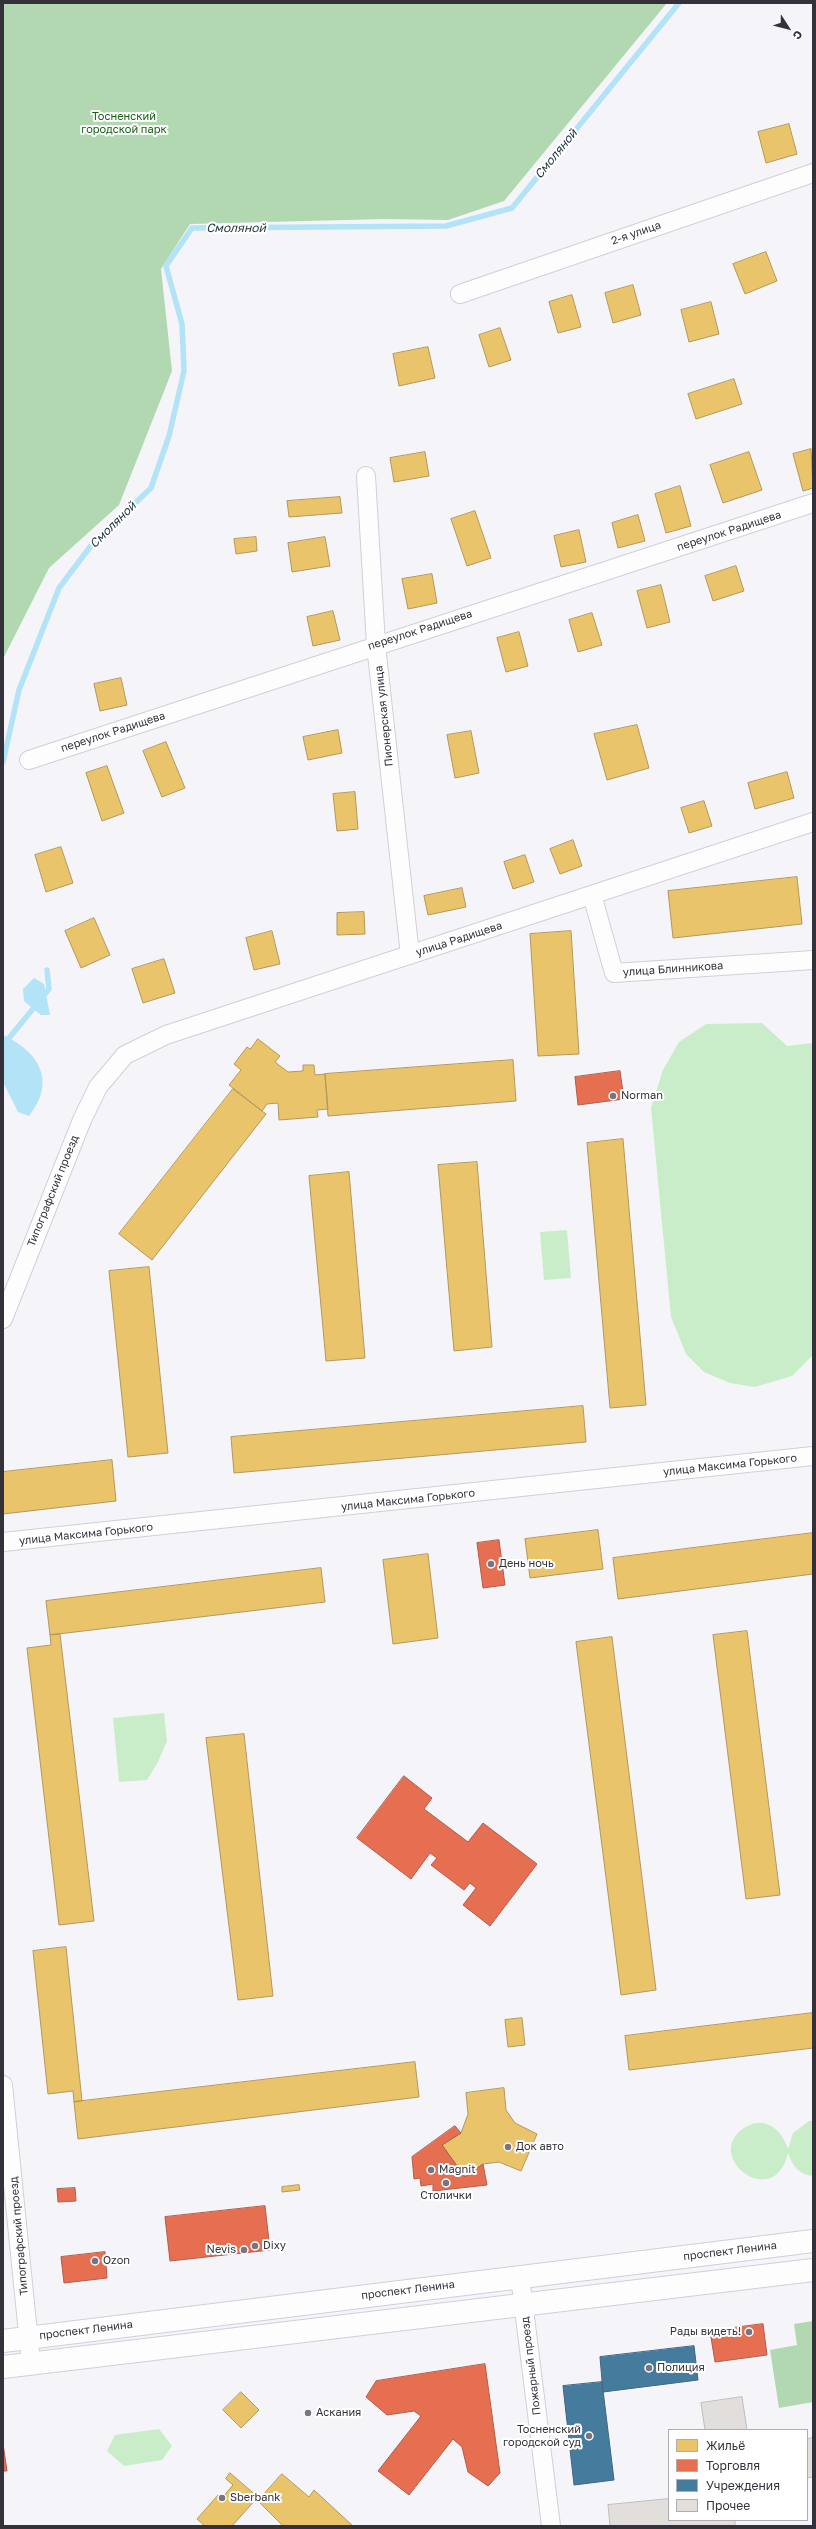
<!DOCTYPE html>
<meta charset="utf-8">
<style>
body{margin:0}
#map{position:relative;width:816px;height:2529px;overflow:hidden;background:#f5f4f9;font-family:"Golos Text",sans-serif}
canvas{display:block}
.frame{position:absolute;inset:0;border:4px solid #34313b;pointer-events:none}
.legend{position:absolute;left:668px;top:2429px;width:140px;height:92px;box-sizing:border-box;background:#fff;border:1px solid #aeadb1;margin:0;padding:5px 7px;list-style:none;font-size:12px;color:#34313b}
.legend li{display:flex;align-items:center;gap:8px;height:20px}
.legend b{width:20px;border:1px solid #aeadb1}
.north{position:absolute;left:768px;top:8px;width:40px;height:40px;-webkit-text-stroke:3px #fff;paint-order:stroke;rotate:126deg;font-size:11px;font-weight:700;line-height:16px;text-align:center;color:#34313b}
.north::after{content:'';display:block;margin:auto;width:14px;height:18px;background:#34313b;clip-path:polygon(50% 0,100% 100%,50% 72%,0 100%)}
</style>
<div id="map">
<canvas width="816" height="2529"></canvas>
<div class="frame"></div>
<ul class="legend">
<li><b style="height:11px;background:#e9c46a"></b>Жильё</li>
<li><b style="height:11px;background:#e76f51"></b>Торговля</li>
<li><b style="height:11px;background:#457b9d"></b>Учреждения</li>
<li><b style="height:11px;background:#e2dedc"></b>Прочее</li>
</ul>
<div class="north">С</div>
</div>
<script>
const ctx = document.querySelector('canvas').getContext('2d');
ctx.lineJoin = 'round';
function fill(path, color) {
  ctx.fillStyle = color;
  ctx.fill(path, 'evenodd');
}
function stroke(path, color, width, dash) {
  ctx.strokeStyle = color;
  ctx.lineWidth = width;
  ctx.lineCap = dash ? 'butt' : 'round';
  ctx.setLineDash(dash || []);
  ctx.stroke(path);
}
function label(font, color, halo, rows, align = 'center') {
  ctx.font = font + ' "Golos Text",sans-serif';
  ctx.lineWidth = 4;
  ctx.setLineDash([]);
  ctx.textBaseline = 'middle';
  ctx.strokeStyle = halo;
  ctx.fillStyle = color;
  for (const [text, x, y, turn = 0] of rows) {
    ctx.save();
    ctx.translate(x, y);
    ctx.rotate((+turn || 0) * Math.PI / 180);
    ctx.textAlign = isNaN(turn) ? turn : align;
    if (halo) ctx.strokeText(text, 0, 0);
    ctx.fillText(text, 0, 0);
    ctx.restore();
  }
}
fill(new Path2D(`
 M 762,1023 L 787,1046 L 812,1043 L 813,1355 L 792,1376 L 755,1387 L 730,1383 L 704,1372 L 686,1354 L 671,1317 L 651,1108 L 663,1070 L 679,1042 L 706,1024 Z
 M 567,1230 L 571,1278 L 544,1280 L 540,1232 Z
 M 164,1713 L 167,1741 L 158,1762 L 147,1780 L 119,1782 L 113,1718 Z
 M 809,2121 L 813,2121 L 813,2176 C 799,2175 792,2165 788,2153 C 774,2213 702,2156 744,2128 C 765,2114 782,2130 788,2149 L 793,2133 Z
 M 159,2429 L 172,2446 L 162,2460 L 124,2466 L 107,2451 L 115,2435 Z`), '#caedc9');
fill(new Path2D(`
 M 3,3 L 667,3 L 504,201 L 448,220 L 384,219 L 190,224 L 161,269 L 172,371 L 119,505 L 49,568 L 3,659 Z
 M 813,2321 L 813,2402 L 779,2408 L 770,2350 L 797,2345 L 794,2324 Z`), '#b2d8b1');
fill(new Path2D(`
 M 34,978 L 44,984 L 50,1015 L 41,1015 L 24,1001 L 23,989 Z
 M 3,1035 C 39,1052 57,1081 29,1116 L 18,1112 L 3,1082 Z`), '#b2e3f6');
const homes = new Path2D(`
 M 789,124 L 797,154 L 766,163 L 758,132 Z
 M 766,252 L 777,281 L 745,294 L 733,264 Z
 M 633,285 L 641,315 L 613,323 L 605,293 Z
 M 572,295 L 581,327 L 558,333 L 549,302 Z
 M 711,302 L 719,334 L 689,342 L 681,310 Z
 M 500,328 L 511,360 L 489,367 L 479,335 Z
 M 428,347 L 435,378 L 399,386 L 393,354 Z
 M 734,379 L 742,404 L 696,419 L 688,394 Z
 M 811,449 L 813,488 L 803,491 L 793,454 Z
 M 425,452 L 429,476 L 394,482 L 390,458 Z
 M 749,452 L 762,490 L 723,503 L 710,465 Z
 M 680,486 L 691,526 L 666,533 L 655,494 Z
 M 340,497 L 342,513 L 289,517 L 287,501 Z
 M 475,511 L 491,558 L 467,566 L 451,519 Z
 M 638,515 L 645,541 L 618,548 L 612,523 Z
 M 579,530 L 586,562 L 561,567 L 554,536 Z
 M 256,537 L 257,551 L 236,554 L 234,539 Z
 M 325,537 L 330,566 L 292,572 L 288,543 Z
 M 736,566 L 744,591 L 713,601 L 705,576 Z
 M 432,574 L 437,603 L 408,609 L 402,579 Z
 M 661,585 L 670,622 L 647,628 L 637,591 Z
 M 333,611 L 340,640 L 313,646 L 307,617 Z
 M 592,613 L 602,645 L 578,652 L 569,620 Z
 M 519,632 L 528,666 L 506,672 L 497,638 Z
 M 121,678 L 127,705 L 100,711 L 94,684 Z
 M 637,725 L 649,768 L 607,780 L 594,734 Z
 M 338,730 L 342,753 L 308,760 L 303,737 Z
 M 471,731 L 479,773 L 455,778 L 447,735 Z
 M 166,742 L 185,788 L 162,797 L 143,751 Z
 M 107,766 L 124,813 L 102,821 L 86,773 Z
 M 787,772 L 794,798 L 755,809 L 748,783 Z
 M 355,792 L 358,829 L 337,831 L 333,794 Z
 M 704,801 L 712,826 L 689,833 L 681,808 Z
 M 573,840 L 582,866 L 560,874 L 550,849 Z
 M 61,847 L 73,883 L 46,892 L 35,855 Z
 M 525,855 L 534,882 L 513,889 L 504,862 Z
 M 797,877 L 802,924 L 673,938 L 668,891 Z
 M 462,888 L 466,907 L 428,915 L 424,896 Z
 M 364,912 L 365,934 L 337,935 L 337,913 Z
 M 94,918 L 110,955 L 81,968 L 65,931 Z
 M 272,931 L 280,964 L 254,970 L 246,938 Z
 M 571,931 L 579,1054 L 538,1056 L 530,934 Z
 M 164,959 L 175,993 L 143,1003 L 132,969 Z
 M 258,1039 L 280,1056 L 275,1062 L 288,1072 L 303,1071 L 303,1065 L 314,1065 L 315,1075 L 325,1074 L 328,1109 L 317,1110 L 318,1117 L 279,1120 L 278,1103 L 267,1104 L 262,1111 L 229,1085 L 241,1070 L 234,1064 L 247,1047 L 250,1049 Z
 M 513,1060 L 516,1101 L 328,1116 L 325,1074 Z
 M 233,1089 L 266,1114 L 152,1260 L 119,1234 Z
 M 623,1139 L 646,1405 L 610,1408 L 587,1143 Z
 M 477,1162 L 492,1347 L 454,1351 L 438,1165 Z
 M 349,1172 L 365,1358 L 326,1361 L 309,1176 Z
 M 149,1267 L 168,1453 L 128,1457 L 109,1271 Z
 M 583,1406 L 586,1442 L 234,1473 L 231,1437 Z
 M 112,1460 L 116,1501 L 3,1514 L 3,1472 Z
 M 598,1530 L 603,1569 L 530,1578 L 525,1539 Z
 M 813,1533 L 813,1574 L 618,1599 L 613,1558 Z
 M 428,1554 L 438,1638 L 393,1644 L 383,1560 Z
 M 321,1568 L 325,1602 L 50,1635 L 46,1601 Z
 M 747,1631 L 780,1895 L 746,1899 L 713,1635 Z
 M 60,1634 L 94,1921 L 59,1925 L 27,1648 L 51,1645 L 50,1635 Z
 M 612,1637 L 656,1990 L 621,1995 L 576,1642 Z
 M 244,1734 L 273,1996 L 238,2000 L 206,1738 Z
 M 66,1947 L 82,2101 L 74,2102 L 73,2091 L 48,2094 L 33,1951 Z
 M 813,2013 L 813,2048 L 629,2070 L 625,2036 Z
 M 522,2018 L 525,2045 L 508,2047 L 505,2020 Z
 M 415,2062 L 419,2097 L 78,2139 L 74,2102 Z
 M 504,2088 L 506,2110 L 515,2123 L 537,2134 L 521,2171 L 499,2162 L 483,2164 L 465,2177 L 442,2145 L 461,2133 L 468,2114 L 466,2093 Z
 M 299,2185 L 300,2190 L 282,2192 L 282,2187 Z
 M 241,2392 L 259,2410 L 241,2428 L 223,2410 Z
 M 230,2473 L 258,2497 L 232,2526 L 205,2526 L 197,2519 L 218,2495 L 222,2498 L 233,2485 L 226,2479 Z
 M 282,2474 L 309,2497 L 314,2490 L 353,2526 L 283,2526 L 258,2501 Z`);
fill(homes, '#e9c46a');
stroke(homes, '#b3985c', 1);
const shops = new Path2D(`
 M 620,1071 L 624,1099 L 578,1105 L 575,1077 Z
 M 499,1540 L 505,1585 L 483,1588 L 477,1543 Z
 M 404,1776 L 432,1798 L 424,1809 L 468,1842 L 483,1823 L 537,1864 L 490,1926 L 463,1905 L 476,1888 L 470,1883 L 464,1890 L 431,1865 L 437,1858 L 430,1853 L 411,1879 L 357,1838 Z
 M 455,2126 L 461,2133 L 442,2145 L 465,2177 L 483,2164 L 487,2185 L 433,2191 L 433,2184 L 421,2186 L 420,2178 L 414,2179 L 412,2157 Z
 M 75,2188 L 76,2201 L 58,2202 L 57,2189 Z
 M 265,2206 L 270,2250 L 170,2261 L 165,2217 Z
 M 105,2252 L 107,2278 L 64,2283 L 61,2257 Z
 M 763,2324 L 767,2355 L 715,2362 L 710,2331 Z
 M 485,2364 L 500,2473 L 488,2486 L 468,2472 L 462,2447 L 453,2439 L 409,2495 L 378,2471 L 421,2416 L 414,2411 L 387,2415 L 366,2397 L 376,2381 Z
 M 3,2444 L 7,2471 L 3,2471 Z`);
fill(shops, '#e76f51');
stroke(shops, '#b15c4a', 1);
const public = new Path2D(`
 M 694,2346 L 698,2380 L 603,2392 L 600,2357 Z
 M 602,2382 L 614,2480 L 574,2485 L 563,2386 Z`);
fill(public, '#457b9d');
stroke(public, '#406580', 1);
stroke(new Path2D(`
 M 3,762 L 19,690 L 59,588 L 93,543 L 151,488 L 169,436 L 184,371 L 182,324 L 166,266 L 192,228 L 446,226 L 512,208 L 679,3
 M 43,996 L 49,989 L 47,970
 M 9,1038 L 37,1004`), '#b2e3f6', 5.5);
const building = new Path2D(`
 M 742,2397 L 747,2430 L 705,2430 L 701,2403 Z
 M 813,2438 L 813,2477 L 807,2478 L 807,2439 Z
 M 669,2499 L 669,2520 L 735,2520 L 735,2526 L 610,2526 L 608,2505 Z`);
fill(building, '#e2dedc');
stroke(building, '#c0bcba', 1);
const street = new Path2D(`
 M 460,294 L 813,173
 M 366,476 L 376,645 L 410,955
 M 29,760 L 813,503
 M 592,895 L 614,973 L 813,960
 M 3,1319 L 82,1120 L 98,1087 L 125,1055 L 166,1035 L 813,822
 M 3,1542 L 813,1456
 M 3,2085 L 31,2363
 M 520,2277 L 551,2526`);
const secondary = new Path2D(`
 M 3,2341 L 813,2241
 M 3,2367 L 813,2270`);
stroke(street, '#d1cfd7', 20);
stroke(secondary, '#d1cfd7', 24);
stroke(street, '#fefdfe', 18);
stroke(secondary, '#fefdfe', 22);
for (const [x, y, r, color] of [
 [613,1096,4,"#78757e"],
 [491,1564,4,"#78757e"],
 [508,2147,4,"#78757e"],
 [431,2170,4,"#78757e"],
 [446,2183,4,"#78757e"],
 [255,2246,4,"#78757e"],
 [244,2250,4,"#78757e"],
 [95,2261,4,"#78757e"],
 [749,2332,4,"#78757e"],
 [649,2368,4,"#78757e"],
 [308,2413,4,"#78757e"],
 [589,2436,4,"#78757e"],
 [222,2498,4,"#78757e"]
]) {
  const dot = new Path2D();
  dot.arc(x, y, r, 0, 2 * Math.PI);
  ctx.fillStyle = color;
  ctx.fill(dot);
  stroke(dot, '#fff', 1.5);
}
label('11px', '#176016', '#fff', [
 ["Тосненский",124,117],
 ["городской парк",124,130]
]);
label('11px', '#34313b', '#fff', [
 ["2-я улица",636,233,-19],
 ["переулок Радищева",729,531,-18],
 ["переулок Радищева",420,630,-18],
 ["Пионерская улица",384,716,-96],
 ["переулок Радищева",113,732,-18],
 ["улица Радищева",459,939,-18],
 ["улица Блинникова",673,969,-4],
 ["Типографский проезд",53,1191,-68],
 ["улица Максима Горького",730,1465,-6],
 ["улица Максима Горького",408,1500,-6],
 ["улица Максима Горького",86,1534,-6],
 ["Типографский проезд",19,2236,-95],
 ["проспект Ленина",730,2251,-7],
 ["проспект Ленина",408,2290,-7],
 ["проспект Ленина",86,2330,-7],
 ["Пожарный проезд",531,2366,-97]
]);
label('11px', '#34313b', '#fff', [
 ["Norman",621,1096],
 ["День ночь",499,1564],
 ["Док авто",516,2147],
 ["Magnit",439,2170],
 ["Столички",446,2196,"center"],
 ["Dixy",263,2246],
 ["Nevis",236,2250,"right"],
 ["Ozon",103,2261],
 ["Рады видеть!",741,2332,"right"],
 ["Полиция",657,2368],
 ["Аскания",316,2413],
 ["Тосненский",581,2430,"right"],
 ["городской суд",581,2443,"right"],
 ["Sberbank",230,2498]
], 'left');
label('italic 12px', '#233a41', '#fff', [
 ["Смоляной",556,154,-51],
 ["Смоляной",236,228],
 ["Смоляной",113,525,-45]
]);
</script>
